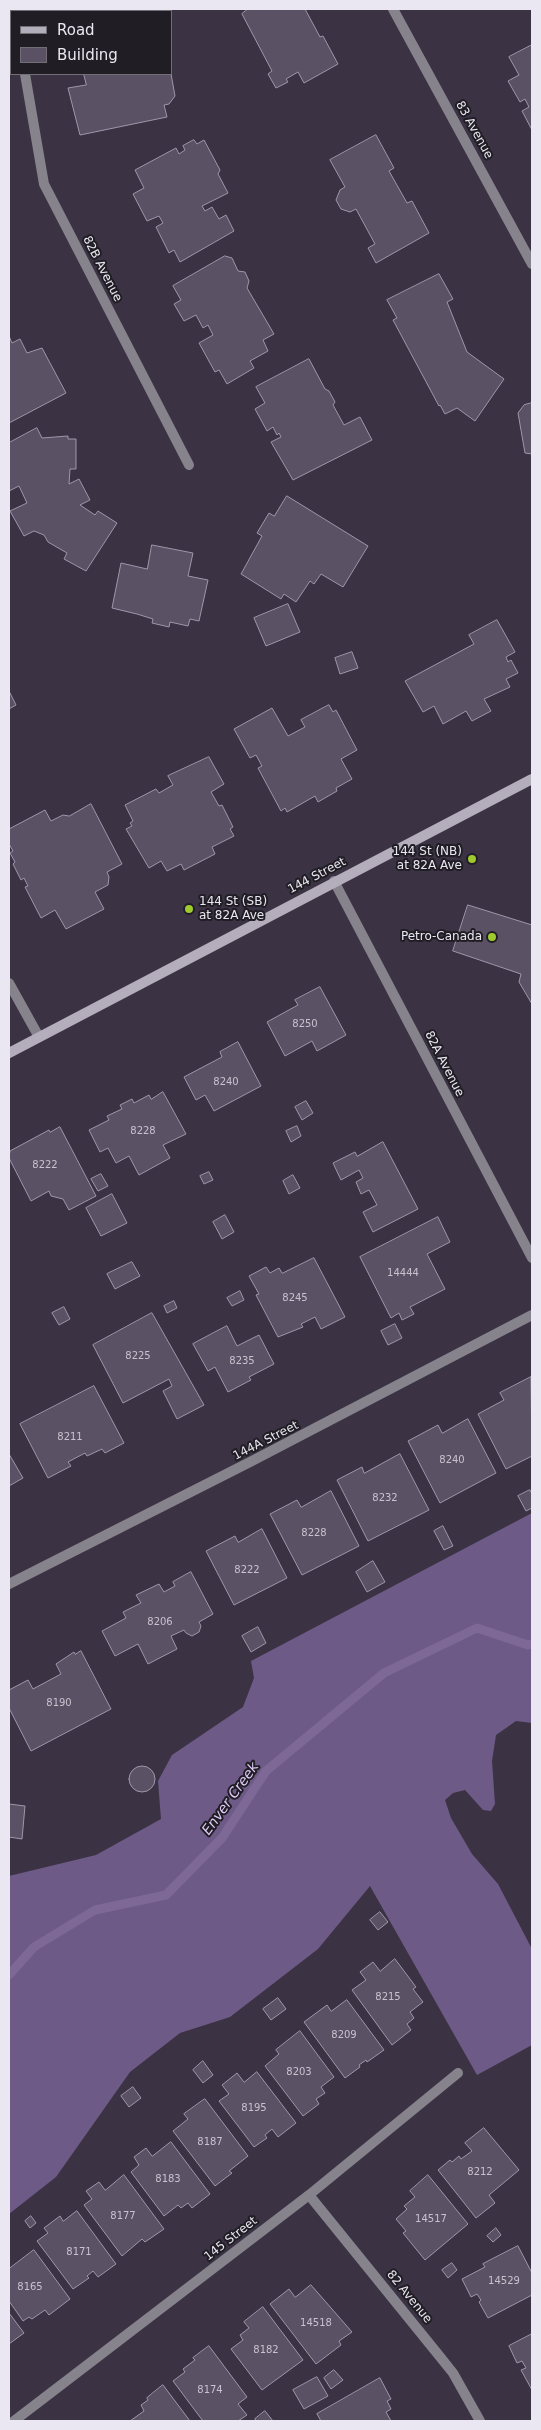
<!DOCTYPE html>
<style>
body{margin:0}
#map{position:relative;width:541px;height:2430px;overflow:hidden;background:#3b3344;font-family:"DejaVu Sans",sans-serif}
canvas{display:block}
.frame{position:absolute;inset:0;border:10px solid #ebe7f2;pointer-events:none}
.legend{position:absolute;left:10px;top:10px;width:162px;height:65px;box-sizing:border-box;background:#201d24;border:1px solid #716e76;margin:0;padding:6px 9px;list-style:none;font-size:15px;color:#ebe7f2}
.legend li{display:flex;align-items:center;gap:10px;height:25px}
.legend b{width:25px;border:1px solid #716e76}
</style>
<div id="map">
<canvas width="541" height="2430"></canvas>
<div class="frame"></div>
<ul class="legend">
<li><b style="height:6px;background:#b4aebc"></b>Road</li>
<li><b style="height:14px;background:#5a5264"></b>Building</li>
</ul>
</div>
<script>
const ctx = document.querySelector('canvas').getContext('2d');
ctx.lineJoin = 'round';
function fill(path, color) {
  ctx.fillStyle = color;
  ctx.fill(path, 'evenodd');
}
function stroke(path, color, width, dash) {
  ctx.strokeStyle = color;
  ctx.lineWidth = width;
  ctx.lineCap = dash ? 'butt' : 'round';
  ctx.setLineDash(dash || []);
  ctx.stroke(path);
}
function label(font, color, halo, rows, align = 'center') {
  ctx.font = font + ' "DejaVu Sans",sans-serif';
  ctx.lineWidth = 4;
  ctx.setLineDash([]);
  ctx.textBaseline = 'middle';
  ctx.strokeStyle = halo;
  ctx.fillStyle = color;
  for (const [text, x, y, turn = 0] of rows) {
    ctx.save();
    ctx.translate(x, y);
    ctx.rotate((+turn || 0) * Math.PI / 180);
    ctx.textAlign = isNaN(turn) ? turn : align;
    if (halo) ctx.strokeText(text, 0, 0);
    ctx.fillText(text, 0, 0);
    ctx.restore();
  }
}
fill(new Path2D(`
 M 532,1513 L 532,1723 L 516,1721 L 496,1735 L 492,1761 L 495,1804 L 491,1811 L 483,1810 L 465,1790 L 453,1793 L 445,1800 L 451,1818 L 472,1854 L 498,1884 L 532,1949 L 532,2045 L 477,2075 L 370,1886 L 318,1949 L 230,2017 L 180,2033 L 130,2072 L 56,2177 L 9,2214 L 9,1876 L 96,1855 L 161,1819 L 158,1781 L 172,1755 L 243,1707 L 254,1678 L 251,1661 Z`), '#6e5a87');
stroke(new Path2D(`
 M 9,1975 L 34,1947 L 95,1910 L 166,1895 L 222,1838 L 266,1771 L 384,1673 L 477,1628 L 528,1645 L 532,1644`), '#7d6896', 9);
const building = new Path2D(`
 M 248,9 L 305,9 L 320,37 L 323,36 L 338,64 L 304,83 L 298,72 L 286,79 L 288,82 L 276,88 L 268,74 L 272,71 L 242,14 Z
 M 532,45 L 532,130 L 522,111 L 529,107 L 525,99 L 520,102 L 508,81 L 519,75 L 509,57 Z
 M 84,74 L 171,74 L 175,96 L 169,104 L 164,105 L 167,117 L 80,135 L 68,88 L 86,85 Z
 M 376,135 L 394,168 L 389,171 L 407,203 L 412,201 L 429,233 L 376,263 L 368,248 L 375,244 L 356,209 L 350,212 L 341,209 L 336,200 L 340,190 L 345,187 L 330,160 Z
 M 194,140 L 197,144 L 204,140 L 220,170 L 218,174 L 228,193 L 202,206 L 205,211 L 212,207 L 219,219 L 226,215 L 234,231 L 180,262 L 174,250 L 169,253 L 156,227 L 163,223 L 159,216 L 147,221 L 133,194 L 144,188 L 135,170 L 176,148 L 179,154 L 185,150 L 183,146 Z
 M 225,256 L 232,258 L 238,271 L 245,272 L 249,281 L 247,288 L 274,334 L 263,340 L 268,351 L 250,361 L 254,368 L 227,384 L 219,370 L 215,372 L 199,343 L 213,335 L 208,325 L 203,328 L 196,315 L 184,321 L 174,304 L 181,300 L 173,286 Z
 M 439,274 L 453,299 L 447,302 L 467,352 L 504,379 L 475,421 L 457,408 L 445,414 L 440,405 L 439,406 L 393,320 L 397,318 L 387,300 Z
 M 9,336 L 12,343 L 20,339 L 27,353 L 42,348 L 66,393 L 9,423 Z
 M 309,359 L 325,389 L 329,391 L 335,402 L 333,405 L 344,425 L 360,417 L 372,440 L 293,480 L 271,442 L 281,437 L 279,433 L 277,435 L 273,427 L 267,431 L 255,409 L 265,403 L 256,387 Z
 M 532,403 L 532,454 L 525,453 L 518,413 L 524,405 Z
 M 37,428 L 42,438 L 68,436 L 68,439 L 76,439 L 76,469 L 70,469 L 69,484 L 79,479 L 90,500 L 80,505 L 95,515 L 98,511 L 117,523 L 86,571 L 64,559 L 67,553 L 48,542 L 44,535 L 34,531 L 24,536 L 10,511 L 27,503 L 19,486 L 9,491 L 9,443 Z
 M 287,496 L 368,546 L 343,587 L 321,574 L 314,584 L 310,581 L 296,602 L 284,594 L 281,599 L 241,574 L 262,536 L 257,533 L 269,513 L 274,516 Z
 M 152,545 L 193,553 L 188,576 L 208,580 L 199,621 L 190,619 L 188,626 L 170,622 L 169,627 L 152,623 L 153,619 L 137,614 L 112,608 L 121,563 L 147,569 Z
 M 288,604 L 300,632 L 266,646 L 254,618 Z
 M 497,620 L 515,652 L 506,657 L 508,662 L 511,660 L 518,673 L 506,679 L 510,687 L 484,699 L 491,711 L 472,721 L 466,711 L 443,724 L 434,706 L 423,712 L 405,681 L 474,644 L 469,635 Z
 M 352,652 L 358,668 L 340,674 L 335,658 Z
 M 9,691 L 16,705 L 9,709 Z
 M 329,705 L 333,712 L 336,710 L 357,750 L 341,759 L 352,779 L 336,788 L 337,791 L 318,802 L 315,796 L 287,812 L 285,808 L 281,811 L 258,768 L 262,766 L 256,755 L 250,758 L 234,729 L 272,708 L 288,736 L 305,727 L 301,720 Z
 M 209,757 L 224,784 L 211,792 L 219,806 L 222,805 L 233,827 L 230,829 L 234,836 L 212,847 L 215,854 L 184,870 L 181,864 L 167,871 L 161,861 L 149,868 L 126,829 L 132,826 L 130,823 L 133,821 L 125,805 L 156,789 L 159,793 L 173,785 L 168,776 Z
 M 91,804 L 122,864 L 107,872 L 109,877 L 108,885 L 95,892 L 104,909 L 66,929 L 55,910 L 41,918 L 25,887 L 28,886 L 24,878 L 21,880 L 13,864 L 15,862 L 10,853 L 13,851 L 9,844 L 9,829 L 45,810 L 51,821 L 63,815 L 69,816 Z
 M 468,905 L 532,925 L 532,1004 L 519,982 L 521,974 L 453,951 Z
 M 320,987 L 346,1035 L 317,1051 L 312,1041 L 285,1056 L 267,1022 L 298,1005 L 295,1000 Z
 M 238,1042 L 261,1086 L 214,1111 L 205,1095 L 196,1100 L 184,1077 L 222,1057 L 220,1052 Z
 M 163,1092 L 186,1134 L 163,1145 L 170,1158 L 139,1175 L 129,1156 L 116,1163 L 108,1148 L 100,1152 L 89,1130 L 109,1120 L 107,1116 L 122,1109 L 120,1105 L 132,1099 L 134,1103 L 149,1095 L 151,1099 Z
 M 306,1101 L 313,1113 L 302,1120 L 295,1107 Z
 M 297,1126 L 301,1136 L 291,1142 L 286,1131 Z
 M 60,1127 L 96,1196 L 69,1210 L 63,1199 L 51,1196 L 49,1191 L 31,1201 L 9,1158 L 10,1151 L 49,1130 L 50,1132 Z
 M 383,1142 L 418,1209 L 373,1232 L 363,1212 L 377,1205 L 369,1190 L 361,1194 L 356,1182 L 363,1178 L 359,1170 L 341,1180 L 333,1163 L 355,1152 L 357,1156 Z
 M 209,1172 L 213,1180 L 204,1184 L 200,1176 Z
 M 101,1174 L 108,1186 L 98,1191 L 91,1179 Z
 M 293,1175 L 300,1188 L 289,1194 L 283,1181 Z
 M 112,1194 L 127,1223 L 101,1236 L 86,1208 Z
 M 225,1215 L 234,1232 L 222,1239 L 213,1222 Z
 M 438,1217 L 450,1242 L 427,1254 L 445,1289 L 410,1307 L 414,1314 L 402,1320 L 399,1313 L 391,1318 L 360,1257 Z
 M 314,1258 L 345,1317 L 321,1329 L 315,1317 L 301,1324 L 303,1327 L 278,1337 L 256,1295 L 259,1294 L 249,1276 L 266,1267 L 270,1273 L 279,1268 L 282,1273 Z
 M 132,1262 L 140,1276 L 115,1289 L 107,1274 Z
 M 240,1291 L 244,1300 L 232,1306 L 227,1298 Z
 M 174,1301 L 177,1308 L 167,1313 L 164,1306 Z
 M 64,1307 L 70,1319 L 59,1325 L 52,1313 Z
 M 152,1313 L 204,1405 L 177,1419 L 163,1391 L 172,1386 L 169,1379 L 123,1403 L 93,1345 Z
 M 395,1324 L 402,1338 L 388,1345 L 381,1331 Z
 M 227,1326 L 237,1346 L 259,1335 L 274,1364 L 249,1377 L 251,1380 L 228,1392 L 215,1367 L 208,1371 L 193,1344 Z
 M 531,1377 L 532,1456 L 506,1469 L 478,1414 L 504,1400 L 500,1393 Z
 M 94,1386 L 124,1443 L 105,1453 L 102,1449 L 87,1456 L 85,1453 L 68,1462 L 71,1466 L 48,1478 L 20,1424 Z
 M 468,1419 L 496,1473 L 440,1503 L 408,1441 L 438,1425 L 442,1433 Z
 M 9,1454 L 23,1478 L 9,1486 Z
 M 400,1454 L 429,1510 L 368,1541 L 337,1480 L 362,1467 L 364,1473 Z
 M 530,1490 L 532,1494 L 532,1508 L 526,1511 L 518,1496 Z
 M 331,1491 L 359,1546 L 302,1575 L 270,1514 L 297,1500 L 301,1507 Z
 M 443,1526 L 453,1546 L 444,1550 L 434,1531 Z
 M 262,1529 L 287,1578 L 234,1605 L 206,1551 L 235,1536 L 238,1542 Z
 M 373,1561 L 385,1582 L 367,1592 L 356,1572 Z
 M 191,1572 L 213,1614 L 199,1622 L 201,1626 L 199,1632 L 192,1636 L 186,1633 L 184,1630 L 171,1636 L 177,1649 L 148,1664 L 138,1644 L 115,1656 L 102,1631 L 126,1618 L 123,1612 L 141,1603 L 136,1595 L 159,1584 L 164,1592 L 175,1586 L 173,1582 Z
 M 258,1627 L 266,1643 L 251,1652 L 242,1636 Z
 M 81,1651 L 111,1709 L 31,1751 L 9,1708 L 9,1690 L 28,1680 L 33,1689 L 61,1674 L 56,1664 L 74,1652 L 75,1654 Z
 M129 1779a13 13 0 1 1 26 0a13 13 0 1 1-26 0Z
 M 9,1804 L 25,1806 L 22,1839 L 9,1837 Z
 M 380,1912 L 388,1922 L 378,1930 L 370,1920 Z
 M 395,1959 L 416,1987 L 413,1989 L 423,2002 L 410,2012 L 414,2018 L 407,2024 L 411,2030 L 392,2045 L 352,1990 L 366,1980 L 360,1972 L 373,1962 L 380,1971 Z
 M 278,1998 L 286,2009 L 271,2020 L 263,2009 Z
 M 347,2000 L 384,2050 L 367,2062 L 366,2060 L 359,2065 L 360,2067 L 345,2078 L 304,2022 L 327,2005 L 331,2011 Z
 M 300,2031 L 334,2077 L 321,2087 L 325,2093 L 316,2099 L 319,2104 L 303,2116 L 265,2066 L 279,2054 L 276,2050 Z
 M 203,2061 L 213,2075 L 203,2083 L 193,2070 Z
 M 257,2072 L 296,2123 L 278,2137 L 272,2129 L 265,2135 L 267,2138 L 254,2147 L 219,2101 L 229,2094 L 222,2085 L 237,2073 L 244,2082 Z
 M 133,2087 L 141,2098 L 129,2107 L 121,2096 Z
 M 205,2099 L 248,2156 L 229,2171 L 232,2173 L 215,2186 L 173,2131 L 188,2119 L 184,2114 Z
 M 484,2128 L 519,2170 L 489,2195 L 495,2203 L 476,2218 L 438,2170 L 450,2160 L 452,2162 L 459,2156 L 461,2159 L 472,2151 L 465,2143 Z
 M 171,2142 L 210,2194 L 192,2208 L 188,2203 L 181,2208 L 178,2205 L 164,2216 L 131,2172 L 139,2165 L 134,2157 L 146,2148 L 152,2156 Z
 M 124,2175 L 164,2229 L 145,2242 L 142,2239 L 122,2256 L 84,2205 L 92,2199 L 86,2191 L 99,2182 L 105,2190 Z
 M 428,2175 L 468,2224 L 425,2260 L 403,2233 L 406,2231 L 396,2219 L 407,2209 L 404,2206 L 415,2197 L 410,2191 Z
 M 77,2211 L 116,2264 L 98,2277 L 93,2271 L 87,2276 L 89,2278 L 73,2289 L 37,2241 L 48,2233 L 44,2228 L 60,2216 L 63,2221 Z
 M 31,2216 L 36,2223 L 30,2228 L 25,2221 Z
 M 496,2228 L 501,2235 L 493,2242 L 487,2236 Z
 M 518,2246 L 532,2273 L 532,2295 L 488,2318 L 479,2302 L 481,2300 L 477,2294 L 471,2297 L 462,2279 L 485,2267 L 483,2264 Z
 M 34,2250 L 70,2299 L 49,2315 L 45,2310 L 32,2319 L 29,2317 L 23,2321 L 9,2301 L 9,2269 Z
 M 452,2263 L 457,2270 L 448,2278 L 442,2270 Z
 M 311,2285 L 352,2332 L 339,2341 L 341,2345 L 316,2364 L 270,2304 L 289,2289 L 295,2297 Z
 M 263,2307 L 303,2360 L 262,2390 L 231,2349 L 243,2340 L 240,2335 L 249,2328 L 244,2322 Z
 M 9,2313 L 24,2333 L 9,2344 Z
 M 532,2334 L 532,2390 L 521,2370 L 526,2368 L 522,2361 L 517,2363 L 509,2346 Z
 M 209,2346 L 247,2397 L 238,2404 L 247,2415 L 238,2421 L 203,2421 L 173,2381 L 185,2372 L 183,2369 L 195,2360 L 193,2358 Z
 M 334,2370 L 343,2380 L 331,2389 L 324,2378 Z
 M 317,2377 L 328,2396 L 304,2409 L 293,2390 Z
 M 380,2378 L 391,2399 L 387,2401 L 391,2409 L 386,2412 L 391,2421 L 321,2421 L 317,2414 Z
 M 163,2385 L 190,2421 L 130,2421 L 144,2411 L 141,2405 L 148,2400 L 147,2398 Z
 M 265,2411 L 273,2421 L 257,2421 L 255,2419 Z`);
fill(building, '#5a5264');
stroke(building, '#9f96ab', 1);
stroke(new Path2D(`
 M 14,9 L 15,11
 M 393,9 L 532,264
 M 25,74 L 44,184 L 189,465
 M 334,881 L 532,1258
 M 9,983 L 39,1037
 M 9,1584 L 250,1462 L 532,1315
 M 309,2195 L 441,2358 L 453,2373 L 480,2421
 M 14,2421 L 309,2195 L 458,2073`), '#87838c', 10);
stroke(new Path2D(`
 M 9,1053 L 532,779`), '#b4aebc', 10);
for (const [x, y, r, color] of [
 [472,859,5,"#9eca2f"],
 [189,909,5,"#9eca2f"],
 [492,937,5,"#9eca2f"]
]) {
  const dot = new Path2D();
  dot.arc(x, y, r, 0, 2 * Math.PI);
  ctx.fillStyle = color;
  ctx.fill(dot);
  stroke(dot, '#201d24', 2);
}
label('10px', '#c7c2ce', null, [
 ["8250",305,1024],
 ["8240",226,1082],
 ["8228",143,1131],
 ["8222",45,1165],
 ["14444",403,1273],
 ["8245",295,1298],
 ["8225",138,1356],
 ["8235",242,1361],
 ["8211",70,1437],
 ["8240",452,1460],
 ["8232",385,1498],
 ["8228",314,1533],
 ["8222",247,1570],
 ["8206",160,1622],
 ["8190",59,1703],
 ["8215",388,1997],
 ["8209",344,2035],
 ["8203",299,2072],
 ["8195",254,2108],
 ["8187",210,2142],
 ["8212",480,2172],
 ["8183",168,2179],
 ["8177",123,2216],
 ["14517",431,2219],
 ["8171",79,2252],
 ["14529",504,2281],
 ["8165",30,2287],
 ["14518",316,2323],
 ["8182",266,2350],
 ["8174",210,2390]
]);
label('12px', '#ebe7f2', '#201d24', [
 ["83 Avenue",474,130,61],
 ["82B Avenue",102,269,63],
 ["144 Street",317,876,-28],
 ["82A Avenue",444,1064,63],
 ["144A Street",266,1441,-27],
 ["145 Street",231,2239,-38],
 ["82 Avenue",409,2297,51]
]);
label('12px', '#ebe7f2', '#201d24', [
 ["144 St (NB)",462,852],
 ["at 82A Ave",462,866],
 ["144 St (SB)",199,902,"left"],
 ["at 82A Ave",199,916,"left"],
 ["Petro-Canada",482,937]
], 'right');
label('italic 14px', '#decbf7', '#201d24', [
 ["Enver Creek",231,1799,-54]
]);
</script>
